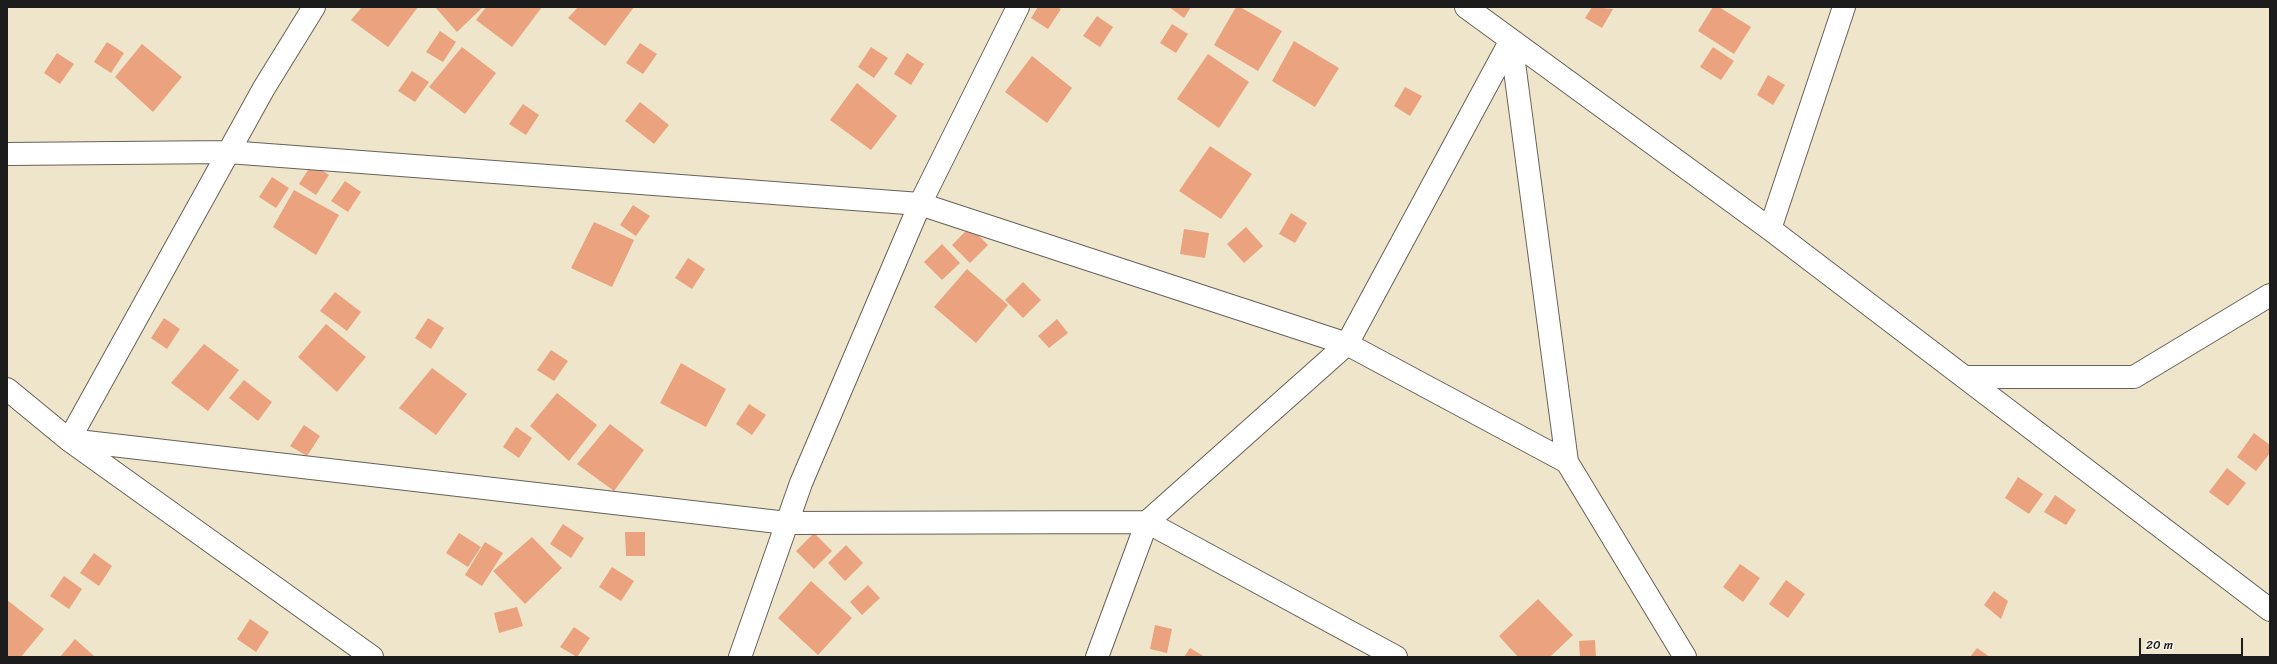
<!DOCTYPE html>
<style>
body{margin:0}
#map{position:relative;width:2277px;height:664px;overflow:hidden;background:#eee5ca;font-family:Sriracha,sans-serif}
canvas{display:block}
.frame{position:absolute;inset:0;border:8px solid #1c1c1c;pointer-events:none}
.scale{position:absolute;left:2139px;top:638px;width:104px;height:18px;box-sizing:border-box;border:2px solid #1c1c1c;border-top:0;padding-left:5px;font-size:12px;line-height:14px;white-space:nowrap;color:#1c1c1c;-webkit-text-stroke:3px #f7f3e8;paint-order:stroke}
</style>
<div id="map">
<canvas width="2277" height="664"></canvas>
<div class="frame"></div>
<div class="scale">20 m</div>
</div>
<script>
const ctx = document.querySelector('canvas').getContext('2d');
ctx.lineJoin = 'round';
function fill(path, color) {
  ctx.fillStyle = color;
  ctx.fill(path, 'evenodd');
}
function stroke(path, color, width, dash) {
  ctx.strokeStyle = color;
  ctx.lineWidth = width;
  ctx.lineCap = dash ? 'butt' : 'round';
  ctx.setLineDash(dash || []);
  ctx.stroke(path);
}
fill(new Path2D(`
 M 362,7 L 418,7 L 388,47 L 351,20 Z
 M 435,7 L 483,7 L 457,32 Z
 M 486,7 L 542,7 L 512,47 L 476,20 Z
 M 578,7 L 634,7 L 605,46 L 568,18 Z
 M 1038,7 L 1057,7 L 1061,9 L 1048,29 L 1031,18 Z
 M 1169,7 L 1191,7 L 1184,18 Z
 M 1236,7 L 1240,7 L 1282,31 L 1258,71 L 1214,45 Z
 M 1592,7 L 1613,9 L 1602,28 L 1585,18 Z
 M 1713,7 L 1719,7 L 1751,27 L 1734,54 L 1698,31 Z
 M 1097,16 L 1113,27 L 1100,47 L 1083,36 Z
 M 1172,24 L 1188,34 L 1176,53 L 1160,43 Z
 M 440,31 L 456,42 L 443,62 L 426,52 Z
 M 1294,41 L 1339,68 L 1315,107 L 1272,81 Z
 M 107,42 L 124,53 L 111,73 L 94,62 Z
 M 640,43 L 657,54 L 643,74 L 626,63 Z
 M 142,44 L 182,77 L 153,112 L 115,77 Z
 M 462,47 L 496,73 L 465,114 L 429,87 Z
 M 871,47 L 888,58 L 874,78 L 858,67 Z
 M 1713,47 L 1734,61 L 1721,80 L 1700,67 Z
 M 57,53 L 74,64 L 60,84 L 44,73 Z
 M 907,53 L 924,64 L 911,85 L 894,74 Z
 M 1208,54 L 1249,82 L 1219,128 L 1177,99 Z
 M 1032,56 L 1072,88 L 1047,123 L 1005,92 Z
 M 412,71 L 429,82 L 415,102 L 398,91 Z
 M 1768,75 L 1785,85 L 1773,105 L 1757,95 Z
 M 857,83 L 897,116 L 871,150 L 830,120 Z
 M 1405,87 L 1422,96 L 1410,116 L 1394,106 Z
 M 640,102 L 669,125 L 654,144 L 625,121 Z
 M 523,104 L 539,115 L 526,135 L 509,124 Z
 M 1210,146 L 1252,174 L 1221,219 L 1179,191 Z
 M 312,164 L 329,175 L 316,195 L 299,184 Z
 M 272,177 L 289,188 L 276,208 L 259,197 Z
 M 345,181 L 361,192 L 348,212 L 331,201 Z
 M 294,190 L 339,215 L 316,255 L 273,227 Z
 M 633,205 L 650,216 L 636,236 L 620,225 Z
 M 1291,213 L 1307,223 L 1295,243 L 1279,234 Z
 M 594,222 L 634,240 L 612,287 L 571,268 Z
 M 970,227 L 988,245 L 970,263 L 952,245 Z
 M 1246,227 L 1263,246 L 1244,263 L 1227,244 Z
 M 1184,229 L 1209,233 L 1205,258 L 1180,254 Z
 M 942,244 L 960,263 L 942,280 L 924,262 Z
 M 688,258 L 705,269 L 692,289 L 675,278 Z
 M 967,269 L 1008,305 L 976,343 L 934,307 Z
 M 1023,282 L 1041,300 L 1023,318 L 1005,300 Z
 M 335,292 L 361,312 L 347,331 L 320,311 Z
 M 164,318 L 180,329 L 167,349 L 151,338 Z
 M 428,318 L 444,328 L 431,349 L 415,338 Z
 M 1057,319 L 1068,333 L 1049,348 L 1038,336 Z
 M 326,324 L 366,357 L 337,392 L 298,357 Z
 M 204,344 L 239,370 L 208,411 L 171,383 Z
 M 551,350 L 568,361 L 554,381 L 537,370 Z
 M 681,363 L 726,389 L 706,427 L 660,403 Z
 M 432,368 L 467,394 L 436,435 L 399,408 Z
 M 244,380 L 272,402 L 258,421 L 229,398 Z
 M 557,393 L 597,425 L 569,461 L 530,426 Z
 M 749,404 L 766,415 L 752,435 L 736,424 Z
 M 610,424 L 644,450 L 614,491 L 577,464 Z
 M 304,425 L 320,436 L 307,456 L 290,446 Z
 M 516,427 L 532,438 L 519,458 L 503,447 Z
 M 2254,433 L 2270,445 L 2270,453 L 2256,471 L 2237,457 Z
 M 2227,468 L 2246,483 L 2228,506 L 2209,492 Z
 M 2018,477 L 2043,494 L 2029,514 L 2005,498 Z
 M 2055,495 L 2076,510 L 2066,525 L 2044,512 Z
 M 563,524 L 584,538 L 571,558 L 550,544 Z
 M 625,532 L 645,532 L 645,556 L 626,556 Z
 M 459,533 L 481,547 L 468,567 L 446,553 Z
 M 814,533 L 832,551 L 814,569 L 796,551 Z
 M 532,537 L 562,568 L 525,604 L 493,571 Z
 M 485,542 L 503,553 L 482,586 L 465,575 Z
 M 846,545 L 863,563 L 845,581 L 828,563 Z
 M 94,553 L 112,566 L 99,586 L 80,573 Z
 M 1740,564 L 1760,578 L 1743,602 L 1723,587 Z
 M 612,567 L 634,581 L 621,601 L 599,587 Z
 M 64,576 L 82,589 L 69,609 L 50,596 Z
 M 1786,580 L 1805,594 L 1788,618 L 1769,604 Z
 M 811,581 L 852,618 L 818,655 L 778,618 Z
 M 868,585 L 880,598 L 862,615 L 850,602 Z
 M 1994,591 L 2008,601 L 2001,619 L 1984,605 Z
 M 1538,599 L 1573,635 L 1550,657 L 1518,657 L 1499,636 Z
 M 7,600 L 44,629 L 21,657 L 10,657 L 7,655 Z
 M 517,607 L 523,626 L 499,633 L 494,613 Z
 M 250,619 L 269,632 L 256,652 L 237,639 Z
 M 1155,625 L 1172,629 L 1167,653 L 1150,649 Z
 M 574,627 L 590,638 L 577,657 L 560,647 Z
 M 75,639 L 94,656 L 93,657 L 60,657 Z
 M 1595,640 L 1596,657 L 1580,657 L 1579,641 Z
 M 1190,648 L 1205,657 L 1184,657 Z
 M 1977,648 L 1990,657 L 1970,657 Z`), '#eaa37e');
const minor = new Path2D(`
 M 314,7 L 264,88 L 69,440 L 787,523 L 1147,522 L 1396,657
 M 1466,7 L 1770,229 L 2270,610
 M 7,154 L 228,152 L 920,204 L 1347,344 L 1567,462 L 1511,40
 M 1770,229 L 1844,7
 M 1967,377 L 2134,377 L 2270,295
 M 7,389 L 69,440 L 372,657
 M 1567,462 L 1685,657
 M 740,657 L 801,483 L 920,204 L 1018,7
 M 1097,657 L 1147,522 L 1347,344 L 1511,40`);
stroke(minor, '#666259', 24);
stroke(minor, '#fff', 22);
</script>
